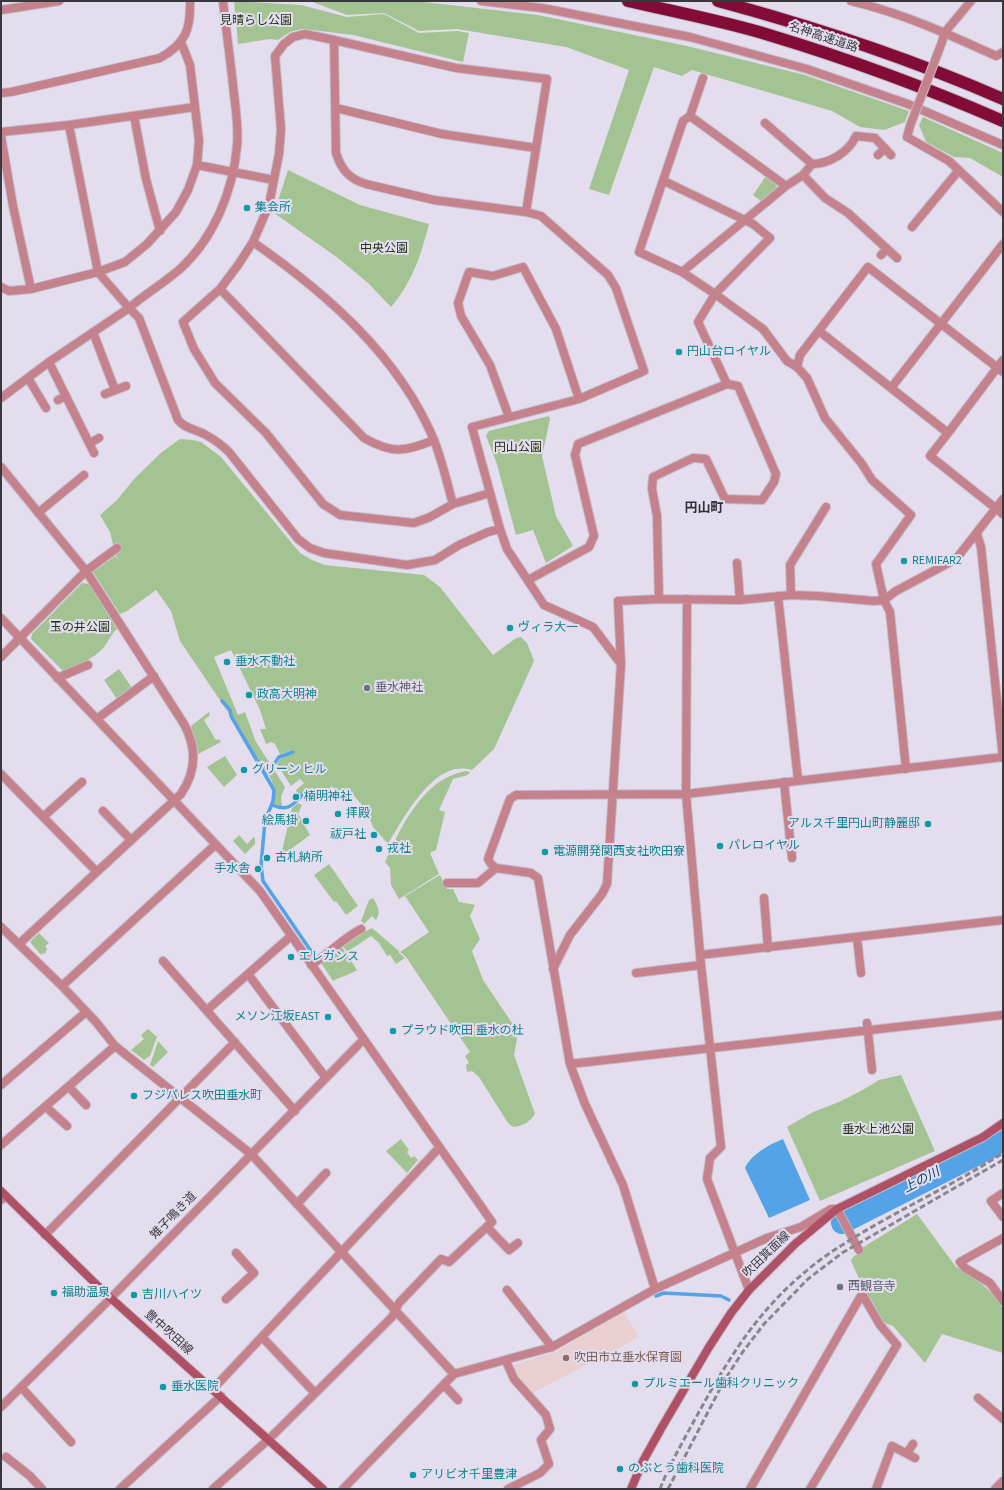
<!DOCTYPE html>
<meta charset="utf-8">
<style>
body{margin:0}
#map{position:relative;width:1004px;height:1490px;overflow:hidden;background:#e4ddee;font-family:"Source Sans 3",sans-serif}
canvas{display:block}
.frame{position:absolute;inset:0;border:2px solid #3a383e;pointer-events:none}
</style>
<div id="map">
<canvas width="1004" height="1490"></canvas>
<div class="frame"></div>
</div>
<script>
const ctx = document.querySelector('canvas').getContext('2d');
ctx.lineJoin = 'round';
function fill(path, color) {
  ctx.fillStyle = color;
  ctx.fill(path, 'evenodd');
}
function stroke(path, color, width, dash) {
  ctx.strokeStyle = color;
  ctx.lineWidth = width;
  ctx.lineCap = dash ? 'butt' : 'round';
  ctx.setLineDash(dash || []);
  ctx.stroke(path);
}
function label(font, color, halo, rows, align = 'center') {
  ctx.font = font + ' "Source Sans 3","Noto Sans JP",sans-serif';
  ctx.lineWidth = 4;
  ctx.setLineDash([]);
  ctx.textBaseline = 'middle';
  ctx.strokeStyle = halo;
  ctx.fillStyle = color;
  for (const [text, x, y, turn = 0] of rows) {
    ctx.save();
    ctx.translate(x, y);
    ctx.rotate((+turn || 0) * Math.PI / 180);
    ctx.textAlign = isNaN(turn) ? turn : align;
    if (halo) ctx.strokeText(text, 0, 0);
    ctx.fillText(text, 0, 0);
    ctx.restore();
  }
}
fill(new Path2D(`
 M 624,1312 L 639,1337 L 533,1393 L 519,1380 L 513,1365 L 555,1352 Z`), '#eacfd1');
fill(new Path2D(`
 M 234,1 L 301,5 L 347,17 L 384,14 L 419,33 L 457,31 L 469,33 L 463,62 L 353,35 L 312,30 L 302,29 L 290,32 L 278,40 L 270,39 L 238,44 Z
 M 310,1 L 415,1 L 538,15 L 687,46 L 805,75 L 909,111 L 905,122 L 884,130 L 860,127 L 832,111 L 692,70 L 682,76 L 654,67 L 609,195 L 589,189 L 629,70 L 566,47 L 457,29 L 419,31 L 384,13 L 347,15 Z
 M 923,117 L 1003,153 L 1003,177 L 970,158 L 954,157 L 926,142 L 919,125 Z
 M 288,170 L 360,205 L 429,224 C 421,255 412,283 391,307 L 368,283 L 338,258 L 274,213 Z
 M 766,176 L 776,183 L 777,188 L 761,201 L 753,195 Z
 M 549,416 L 550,419 L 542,456 L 556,516 L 573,546 L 546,563 L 533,530 L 516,535 L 496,461 L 486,436 L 489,431 Z
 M 180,439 L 193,440 L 201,442 L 221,457 L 300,553 L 312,560 L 325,565 L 424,575 L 440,587 L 493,655 L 516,638 L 521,637 L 527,643 L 534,661 L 494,749 L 472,770 C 434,758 404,818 388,844 L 373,827 L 370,819 L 365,819 L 364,813 L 359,810 L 363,806 L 347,788 L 339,794 L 332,786 L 317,801 L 316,792 L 309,790 L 304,792 L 299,798 L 296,790 L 304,783 L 300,779 L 291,786 L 277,764 L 280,759 L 294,751 L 293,750 L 280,754 L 275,744 L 271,742 L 266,744 L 260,729 L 266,729 L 260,710 L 231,650 L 214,657 L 238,715 L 245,712 L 256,742 L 285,787 L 281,797 L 282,807 L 273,805 C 278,794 272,774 262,769 L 230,715 L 180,641 L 171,611 L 156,590 L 127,611 L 120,614 L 93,572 L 115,556 L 121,563 L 116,556 L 110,532 L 100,515 L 117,500 L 135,478 L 162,452 Z
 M 82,583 L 89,584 L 117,629 C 111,634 109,641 104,647 C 94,659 77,666 63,671 L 31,639 L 32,634 Z
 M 119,669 L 132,688 L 117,699 L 104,680 Z
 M 209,712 L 210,715 L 204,720 L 216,740 L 219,739 L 221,742 L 198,754 L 191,726 Z
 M 225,756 L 237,775 L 224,787 L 207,767 Z
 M 466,771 L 470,772 L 468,775 L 453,779 L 439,810 L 445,812 L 436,850 L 430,853 L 439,874 L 399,899 L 391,885 L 390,868 L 385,862 C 391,847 398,834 406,820 C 422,796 436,777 466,771 Z
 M 298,803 L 302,805 L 298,814 L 310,835 L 283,855 L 282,851 L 292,808 Z
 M 239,835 L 247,844 L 254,837 L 255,838 L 255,844 L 245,854 L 233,841 Z
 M 329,864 L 358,906 L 346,915 L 336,901 L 334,902 L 314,875 Z
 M 440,875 L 447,889 L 453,889 L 459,902 L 475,905 L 470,916 L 480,939 L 472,951 L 483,980 L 512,1023 L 517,1039 L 514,1055 L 535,1114 C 530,1122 523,1126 513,1127 L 508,1123 L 479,1077 L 472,1071 L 467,1072 L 466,1065 L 469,1063 L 465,1056 L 470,1052 L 406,957 L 400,952 L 429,932 L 405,896 Z
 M 373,898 C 377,906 382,911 376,920 L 372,916 L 364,924 L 361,921 L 369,900 Z
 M 372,928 L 399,951 L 399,953 L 405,958 L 396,964 L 390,955 L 387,956 L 379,943 L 371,936 L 347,952 L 343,946 L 351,939 Z
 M 39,933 L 49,943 L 45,946 L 47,949 L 45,954 L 43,953 L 41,955 L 30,942 Z
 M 342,947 L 357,970 C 347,976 342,976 333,981 L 321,963 Z
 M 148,1029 L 157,1037 L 150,1056 L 144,1060 L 131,1050 L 144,1039 L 141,1035 Z
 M 158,1041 L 168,1052 L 153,1067 L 150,1065 Z
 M 901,1075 L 935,1151 L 820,1201 L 787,1127 L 813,1112 L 839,1102 L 861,1091 L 879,1080 Z
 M 401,1139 L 409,1150 L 407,1152 L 411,1158 L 414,1156 L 418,1160 L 407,1173 L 386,1151 Z
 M 917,1214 L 956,1267 L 974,1277 L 995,1296 L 1003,1309 L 1003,1353 L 942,1334 L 925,1363 L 893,1326 L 882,1322 L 873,1302 L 865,1292 L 851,1261 L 853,1257 L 862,1251 L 862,1248 Z`), '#a3c492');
fill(new Path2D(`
 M 783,1139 L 810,1200 L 769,1218 L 745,1168 C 750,1155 770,1144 783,1139 Z`), '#55a3e7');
stroke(new Path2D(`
 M 222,701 L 230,710 L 231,716 L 274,790 L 273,801 L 265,821 L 261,865 L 263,881 L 313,954
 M 266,775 L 279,757 L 293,752
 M 272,805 C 291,813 294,802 306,792
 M 656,1296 L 664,1293 L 721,1296 L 729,1300`), '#55a3e7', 3.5);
stroke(new Path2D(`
 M 842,1223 L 990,1148 L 1003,1139`), '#55a3e7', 22);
const minor = new Path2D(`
 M 851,1 C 902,13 948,34 996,56 L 1003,52
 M 1,10 L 59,1
 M 334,40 L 336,153 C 341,169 349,179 366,184 L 434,200 L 526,212 L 541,216 L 608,275 L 616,288 L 644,371 L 579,399 L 472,427 L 500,529
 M 942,42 L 945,32 L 971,1
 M 1,93 L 11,92 L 160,58 C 185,44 191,30 190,1
 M 336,108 L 442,134 L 536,148
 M 134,116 L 146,179 L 160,231
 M 690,116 L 703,78
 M 765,123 L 812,164
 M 69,125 L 98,272 L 129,308 C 145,294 164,283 180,269 C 214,238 233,191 237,146 C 239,126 235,105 233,85 C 230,57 226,29 223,1
 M 910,126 L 907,137 L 949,161 L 1003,212
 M 1,132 L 69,125 L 195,107
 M 1,136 L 13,206 L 31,289
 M 878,155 L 885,148
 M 197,165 L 274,180
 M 803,175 L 825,198 L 848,213 L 897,258
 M 664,181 L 753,224 L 770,238 L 715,294 L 698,322 L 727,384
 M 786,186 L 690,116 L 683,121 L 639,252 L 682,272 L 715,294 L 763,329 L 787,361 L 797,367
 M 912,227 L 959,170
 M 253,242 C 326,293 399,356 434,440 C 442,460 447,483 453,504
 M 881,255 L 887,249
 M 682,272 L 786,186 L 803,175 L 812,164 C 829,164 849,152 856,136 L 875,138 L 891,155
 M 1,287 L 9,291 L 31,289 L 98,272 L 125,262 L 147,244 L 176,212 L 188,190 L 197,165 L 199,141 L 190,65 L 181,42
 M 220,289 L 364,438 C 392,454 405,452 434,440
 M 819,331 L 948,433 L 930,456 L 1003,514
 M 93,332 L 115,390
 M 49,362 L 94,453
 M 28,378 L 46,408
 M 891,388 L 1003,244
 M 105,394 L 126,386
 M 1,398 L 49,362 L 129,308 L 139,318 L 178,420 C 185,429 196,429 206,435 C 215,440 222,445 229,452 L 298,539 L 310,548 L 324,553 L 407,565 L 435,560 L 459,545 L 488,532 L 500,529 L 507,549 L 544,605 L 593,627 L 621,664
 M 58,400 L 66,396
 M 509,417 L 490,365 L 461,316 L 458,303 L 469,272 L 493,276 L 523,267 L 556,329 L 579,399
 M 948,433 L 1003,360
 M 90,443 L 99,438
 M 1,467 L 86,571 L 184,724 C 197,748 196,772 181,794 L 19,944
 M 490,493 L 453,504 L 430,517 L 414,523 L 340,515 L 323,504 L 266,433 L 215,383 L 194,349 L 183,322 L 220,289 L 238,265 L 253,242 L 269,205 L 279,154 L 281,129 L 275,56 L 284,44 L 293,37 L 305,34 L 334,40 L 456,68 L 547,79 L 526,212
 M 38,513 L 84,475
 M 977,534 L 981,547 L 1003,758
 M 737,563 L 740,600
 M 528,580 L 589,547 L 594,536 L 575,455 L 578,444 L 727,384 L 738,386 L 776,474 L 774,482 L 762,500 L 725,499 L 706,459 L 693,458 L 653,477 L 652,489 L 657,516 L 659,599
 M 791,595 L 790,565 L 826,507
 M 778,596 L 798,780
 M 687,599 L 686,794 L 701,965 L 721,1147 L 710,1158 L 707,1179 L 749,1290
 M 1,618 L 260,891 L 492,1222 L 449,1262 L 441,1259 L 399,1303 L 392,1317 L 269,1439 L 213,1489
 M 1,657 L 86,571 L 117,548
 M 57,678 L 88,665
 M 98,718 L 154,676
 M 906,769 L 890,612 L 884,600 L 876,564 L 911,515 L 872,480 L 862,464 L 825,418 L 807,378 L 797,367 L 800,355 L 868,267 L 1003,372
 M 1,774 L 96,871
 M 784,782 L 792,858
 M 103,811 L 131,840
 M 43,817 L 82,782
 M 447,883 L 478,883 L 496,868
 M 764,898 L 768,948
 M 1,927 L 62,986 L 96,1022 L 115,1046 L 251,1154
 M 857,938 L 861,973
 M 700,955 L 1003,920
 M 163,961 L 295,1111
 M 311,965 C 329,954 343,938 361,929
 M 553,969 L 570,935 L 602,894 L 607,884 L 621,664 L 618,601 L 659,599 L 740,600 L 791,595 L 818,596 L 874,601 L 884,600 L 896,591 L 956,559 L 1003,499
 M 636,973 L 701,965
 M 248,974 L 326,1078
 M 62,986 L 215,845
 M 207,1010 L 291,936
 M 867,1023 L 872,1070
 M 570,1064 L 1003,1015
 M 1,1085 L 86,1012
 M 69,1087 L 86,1105
 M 46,1107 L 67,1126
 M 1,1145 L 115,1046
 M 1003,1193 L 991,1201 L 1003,1217
 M 1,1200 L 6,1196
 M 297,1204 L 326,1173
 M 487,1227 L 509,1250 L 518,1243
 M 45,1235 L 235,1042
 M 1003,1238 L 960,1262 L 965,1268 L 990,1283 L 1003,1301
 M 655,1289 L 623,1185 L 585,1104 L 570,1064 L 538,878 L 531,873 L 496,868 L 491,864 L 488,859 L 510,799 L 516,795 L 686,794 L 1003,757
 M 507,1290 L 552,1347
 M 226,1299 L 254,1273 L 236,1253
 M 262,1337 L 314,1392
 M 506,1361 L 514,1379 L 546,1415 L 550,1429 L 541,1440 L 549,1464 L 540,1473 L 508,1489
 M 444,1385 L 458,1400
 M 22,1388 L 71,1442
 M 213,1389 L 439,1148
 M 978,1398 L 1003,1419
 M 1,1407 L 104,1305 L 363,1040
 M 907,1453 L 913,1444
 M 6,1457 L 30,1476 L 42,1489
 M 120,1489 L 221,1396
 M 343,1489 L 454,1374 L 552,1347 L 655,1289 L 767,1238 L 801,1227 L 831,1209 L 837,1209 L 859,1250
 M 750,1489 L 862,1294 L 880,1325 L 897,1345 L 810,1489
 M 876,1489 L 892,1446 L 915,1458
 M 995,1489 L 1003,1481`);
const tertiary = new Path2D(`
 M 481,1 L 542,8 L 690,37 L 807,69 L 908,104 L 1003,145
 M 251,1154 L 454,1374`);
const secondary = new Path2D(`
 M 1,1191 L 104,1292 L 323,1489
 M 631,1489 L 643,1461 L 662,1427 L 709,1347 L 731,1313 L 749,1290 L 795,1244 L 837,1209 L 983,1137 L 1003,1123`);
const motorway = new Path2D(`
 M 628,1 C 675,12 723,21 769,35 C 849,59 927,88 1003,121
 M 718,1 C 815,27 911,59 1003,99`);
stroke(minor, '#c2bccb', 10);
stroke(tertiary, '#c2bccb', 10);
stroke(secondary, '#c2bccb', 10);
stroke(motorway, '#c2bccb', 14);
stroke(minor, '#c5828c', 8);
stroke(tertiary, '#c5828c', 8);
stroke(secondary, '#b05064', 8);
stroke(motorway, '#820c35', 12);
stroke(new Path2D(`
 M 660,1489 C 669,1466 682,1443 694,1421 C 729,1357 760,1305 820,1260 C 877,1219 944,1191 1003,1153
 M 668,1489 L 724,1381 L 742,1353 L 764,1324 L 808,1279 L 842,1253 L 1003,1160`), '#8a8691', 3, [6, 3]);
const minorBridge = new Path2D(`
 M 910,126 L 942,42`);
stroke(minorBridge, '#c2bccb', 10, []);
stroke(minorBridge, '#c5828c', 8);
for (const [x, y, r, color] of [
 [247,208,4,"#0f9aa8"],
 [679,352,4,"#0f9aa8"],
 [904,561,4,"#0f9aa8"],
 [510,628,4,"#0f9aa8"],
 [227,662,4,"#0f9aa8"],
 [367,688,4,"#6b7280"],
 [249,695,4,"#0f9aa8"],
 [244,770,4,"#0f9aa8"],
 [296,797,4,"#0f9aa8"],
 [338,814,4,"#0f9aa8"],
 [306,821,4,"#0f9aa8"],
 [928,824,4,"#0f9aa8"],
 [374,835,4,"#0f9aa8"],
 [720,846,4,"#0f9aa8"],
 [379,849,4,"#0f9aa8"],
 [545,852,4,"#0f9aa8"],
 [267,858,4,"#0f9aa8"],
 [258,869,4,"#0f9aa8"],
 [291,957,4,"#0f9aa8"],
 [328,1017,4,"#0f9aa8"],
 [393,1031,4,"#0f9aa8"],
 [134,1096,4,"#0f9aa8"],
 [840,1287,4,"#6b7280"],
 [54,1293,4,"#0f9aa8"],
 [134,1295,4,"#0f9aa8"],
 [566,1358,4,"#8d6e63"],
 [635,1384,4,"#0f9aa8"],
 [163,1387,4,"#0f9aa8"],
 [620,1469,4,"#0f9aa8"],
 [413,1475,4,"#0f9aa8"]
]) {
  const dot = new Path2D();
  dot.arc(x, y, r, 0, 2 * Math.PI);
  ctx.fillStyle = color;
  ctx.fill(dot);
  stroke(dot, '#e4ddee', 1.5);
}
label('12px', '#203513', '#e4ddee', [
 ["見晴らし公園",256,21],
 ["中央公園",384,249],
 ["円山公園",518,448],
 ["玉の井公園",80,628],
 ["垂水上池公園",878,1130]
]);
label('12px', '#3a383e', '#e4ddee', [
 ["名神高速道路",823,38,18],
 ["雉子鳴き道",174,1216,-46],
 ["吹田箕面線",767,1255,-44],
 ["豊中吹田線",168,1333,42]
]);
label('12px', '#0d838f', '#e4ddee', [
 ["集会所",255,208],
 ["円山台ロイヤル",687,352],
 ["REMIFAR2",912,561],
 ["ヴィラ大一",518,628],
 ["垂水不動社",235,662],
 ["政高大明神",257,695],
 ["グリーン ヒル",252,770],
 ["楠明神社",304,797],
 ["拝殿",346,814],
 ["絵馬掛",298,821,"right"],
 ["アルス千里円山町静麗邸",920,824,"right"],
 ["祓戸社",366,835,"right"],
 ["パレロイヤル",728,846],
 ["戎社",387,849],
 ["電源開発関西支社吹田寮",553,852],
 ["古札納所",275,858],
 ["手水舎",250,869,"right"],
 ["エレガンス",299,957],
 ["メソン江坂EAST",320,1017,"right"],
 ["プラウド吹田 垂水の杜",401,1031],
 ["フジパレス吹田垂水町",142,1096],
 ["福助温泉",62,1293],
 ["吉川ハイツ",142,1295],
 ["プルミエール歯科クリニック",643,1384],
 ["垂水医院",171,1387],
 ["のぶとう歯科医院",628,1469],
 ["アリビオ千里豊津",421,1475]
], 'left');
label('12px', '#5b616d', '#e4ddee', [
 ["垂水神社",375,688],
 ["西観音寺",848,1287]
], 'left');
label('12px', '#785e54', '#e4ddee', [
 ["吹田市立垂水保育園",574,1358]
], 'left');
label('bold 13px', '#322d39', '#e4ddee', [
 ["円山町",704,509]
]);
label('italic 13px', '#003d68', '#e4ddee', [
 ["上の川",922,1181,-28]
]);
</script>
